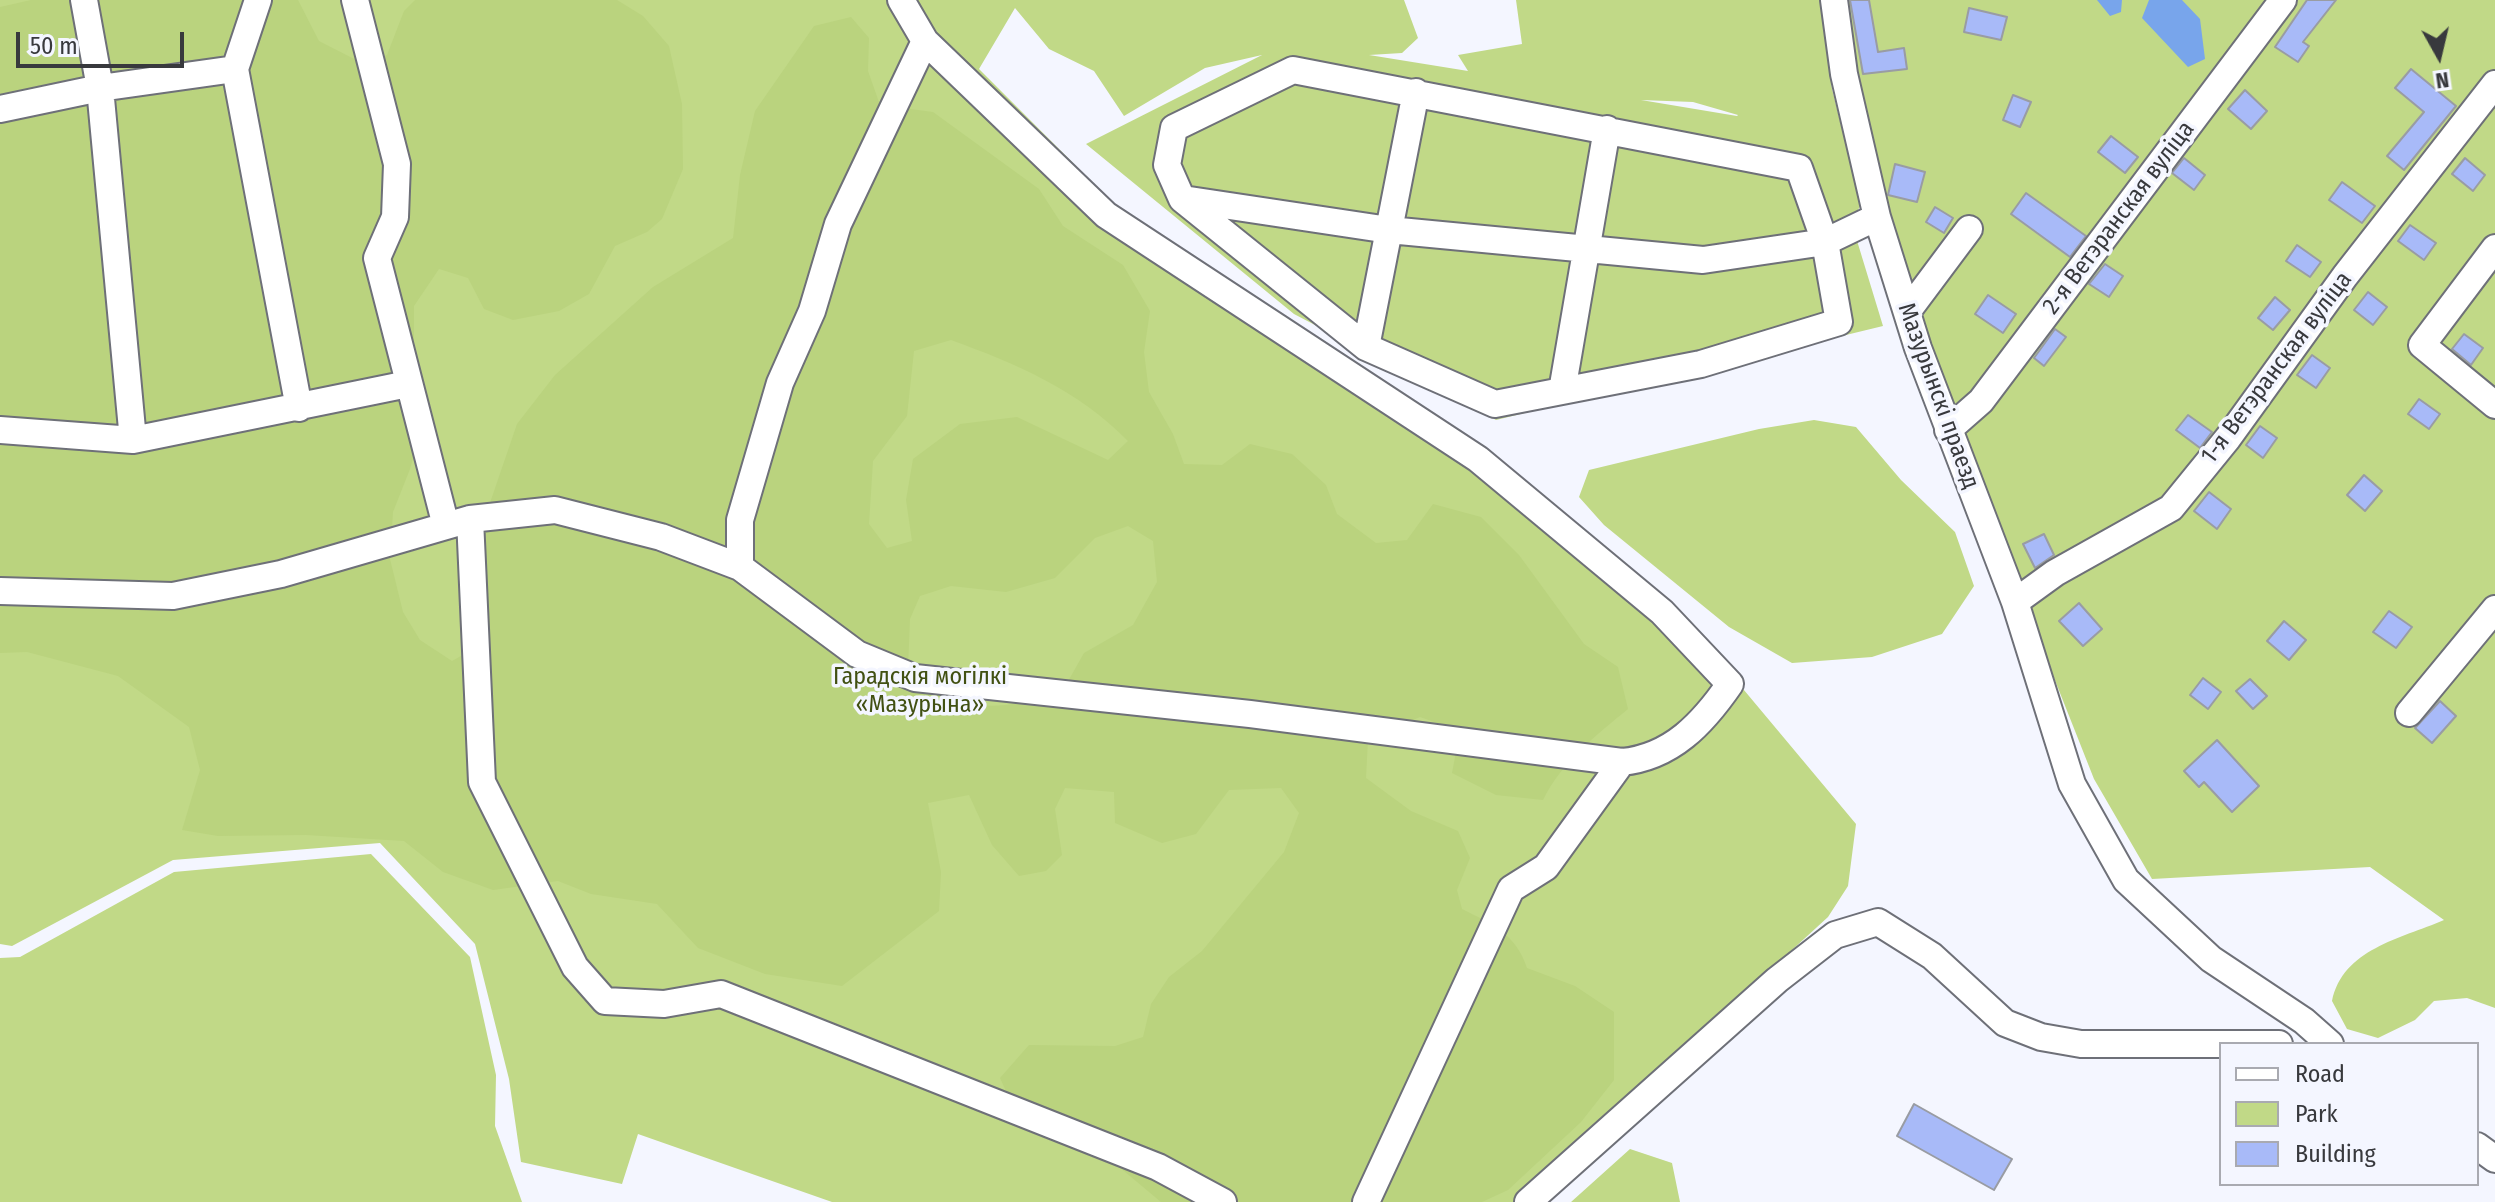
<!DOCTYPE html>
<meta charset="utf-8">
<style>
body{margin:0}
#map{position:relative;width:2495px;height:1202px;overflow:hidden;background:#f4f6ff;font-family:"Fira Sans Condensed",sans-serif}
canvas{display:block}
.legend{position:absolute;left:2219px;top:1042px;width:260px;height:144px;box-sizing:border-box;background:#f4f6ff;border:2px solid #a9aab1;margin:0;padding:10px 14px;list-style:none;font-size:24px;color:#38393d}
.legend li{display:flex;align-items:center;gap:16px;height:40px}
.legend b{width:40px;border:2px solid #a9aab1}
.north{position:absolute;left:2399px;top:16px;width:80px;height:80px;-webkit-text-stroke:6px #f4f6ff;paint-order:stroke;rotate:172deg;font-size:22px;font-weight:700;line-height:32px;text-align:center;color:#38393d}
.north::after{content:'';display:block;margin:auto;width:28px;height:36px;background:#38393d;clip-path:polygon(50% 0,100% 100%,50% 72%,0 100%)}
.scale{position:absolute;left:16px;top:32px;width:168px;height:36px;box-sizing:border-box;border:4px solid #38393d;border-top:0;padding-left:10px;font-size:24px;line-height:28px;white-space:nowrap;color:#38393d;-webkit-text-stroke:6px #f4f6ff;paint-order:stroke}
</style>
<div id="map">
<canvas width="2495" height="1202"></canvas>
<ul class="legend">
<li><b style="height:10px;background:#fff"></b>Road</li>
<li><b style="height:22px;background:#c1d987"></b>Park</li>
<li><b style="height:22px;background:#a8baf8"></b>Building</li>
</ul>
<div class="north">N</div>
<div class="scale">50 m</div>
</div>
<script>
const ctx = document.querySelector('canvas').getContext('2d');
ctx.lineJoin = 'round';
function fill(path, color) {
  ctx.fillStyle = color;
  ctx.fill(path, 'evenodd');
}
function stroke(path, color, width, dash) {
  ctx.strokeStyle = color;
  ctx.lineWidth = width;
  ctx.lineCap = dash ? 'butt' : 'round';
  ctx.setLineDash(dash || []);
  ctx.stroke(path);
}
function label(font, color, halo, rows, align = 'center') {
  ctx.font = font + ' "Fira Sans Condensed",sans-serif';
  ctx.lineWidth = 7;
  ctx.setLineDash([]);
  ctx.textBaseline = 'middle';
  ctx.strokeStyle = halo;
  ctx.fillStyle = color;
  for (const [text, x, y, turn = 0] of rows) {
    ctx.save();
    ctx.translate(x, y);
    ctx.rotate((+turn || 0) * Math.PI / 180);
    ctx.textAlign = isNaN(turn) ? turn : align;
    if (halo) ctx.strokeText(text, 0, 0);
    ctx.fillText(text, 0, 0);
    ctx.restore();
  }
}
fill(new Path2D(`
 M 0,0 L 1404,0 L 1418,38 L 1402,53 L 1369,55 L 1468,71 L 1458,55 L 1522,44 L 1516,0 L 1821,0 L 1832,89 L 1861,205 L 1851,221 L 1883,326 L 1496,420 L 1294,314 L 1086,144 L 1262,55 L 1205,68 L 1124,116 L 1094,71 L 1049,49 L 1015,8 L 979,69 L 1117,207 L 1472,441 L 1667,598 L 1856,824 L 1848,886 L 1828,917 L 1517,1202 L 832,1202 L 638,1134 L 622,1184 L 521,1162 L 509,1079 L 475,944 L 380,843 L 173,860 L 12,946 L 0,944 ZM 1641,100 L 1693,102 L 1738,115 L 1737,116 Z
 M 1839,0 L 2495,0 L 2495,1008 L 2467,998 L 2434,1001 L 2415,1020 L 2378,1038 L 2347,1029 L 2332,1001 C 2343,949 2400,939 2444,920 L 2370,867 L 2152,879 L 2094,779 L 1960,440 L 1883,212 Z
 M 1814,420 L 1856,427 L 1901,480 L 1955,532 L 1974,586 L 1942,634 L 1872,657 L 1792,663 L 1729,627 L 1604,525 L 1579,497 L 1589,470 L 1759,429 Z
 M 371,854 L 470,957 L 496,1075 L 495,1126 L 522,1202 L 0,1202 L 0,958 L 20,957 L 174,872 Z
 M 1630,1149 L 1672,1163 L 1680,1202 L 1571,1202 Z`), '#c1d987');
fill(new Path2D(`
 M 31,0 L 298,0 L 319,41 L 366,65 L 387,55 L 404,11 L 415,0 L 617,0 L 643,16 L 669,46 L 682,104 L 683,169 L 662,219 L 647,232 L 615,246 L 589,294 L 559,311 L 513,320 L 484,309 L 468,278 L 439,269 L 414,306 L 414,346 L 427,409 L 410,469 L 393,512 L 390,559 L 403,612 L 420,640 L 452,661 L 489,640 L 487,577 L 480,532 L 517,424 L 555,375 L 653,287 L 733,238 L 740,175 L 755,111 L 814,26 L 851,17 L 869,38 L 868,71 L 880,105 L 933,112 L 1039,189 L 1063,226 L 1123,265 L 1150,311 L 1144,352 L 1149,392 L 1173,434 L 1184,464 L 1222,465 L 1250,444 L 1292,454 L 1326,485 L 1337,514 L 1376,543 L 1407,540 L 1433,504 L 1481,517 L 1519,555 L 1584,644 L 1618,667 L 1628,709 C 1596,735 1561,763 1543,800 L 1496,795 L 1452,773 L 1460,731 L 1420,717 L 1368,739 L 1366,778 L 1411,811 L 1458,831 L 1470,858 L 1457,890 L 1462,909 C 1492,924 1516,934 1527,968 L 1575,986 L 1614,1012 L 1614,1080 L 1581,1122 L 1508,1190 L 1482,1202 L 1161,1202 L 1106,1156 L 1014,1109 L 1000,1078 L 1029,1045 L 1115,1046 L 1143,1037 L 1151,1004 L 1169,977 L 1202,951 L 1284,852 L 1299,813 L 1281,788 L 1229,790 L 1196,834 L 1162,843 L 1115,823 L 1114,792 L 1065,788 L 1055,809 L 1062,855 L 1046,871 L 1019,876 L 992,845 L 969,795 L 928,803 L 941,872 L 939,911 L 842,986 L 765,974 L 698,948 L 657,904 L 591,894 L 558,881 L 493,890 L 443,872 L 404,841 L 306,835 L 218,836 L 182,830 L 200,770 L 189,727 L 118,676 L 27,652 L 0,653 L 0,7 ZM 951,340 C 1017,364 1078,390 1128,441 L 1108,460 L 1017,417 L 960,424 L 913,459 L 906,500 L 912,541 L 887,548 L 869,524 L 873,461 L 907,416 L 914,351 ZM 1128,526 L 1153,541 L 1157,582 L 1133,625 L 1084,653 L 1062,692 C 1002,711 954,716 908,669 L 910,619 L 920,596 L 951,586 L 1006,592 L 1055,578 L 1095,538 Z`), '#bad37e');
fill(new Path2D(`
 M 2097,0 L 2122,0 L 2121,12 L 2110,16 Z
 M 2149,0 L 2182,0 L 2200,19 L 2205,59 L 2188,67 L 2142,18 Z`), '#78a5eb');
const building = new Path2D(`
 M 1850,0 L 1869,0 L 1878,52 L 1904,48 L 1907,69 L 1863,74 Z
 M 2307,0 L 2336,0 L 2303,42 L 2309,46 L 2298,62 L 2275,47 Z
 M 1969,8 L 2007,17 L 2001,40 L 1964,32 Z
 M 2411,69 L 2456,106 L 2404,170 L 2387,156 L 2424,112 L 2395,88 Z
 M 2245,90 L 2267,111 L 2251,129 L 2228,109 Z
 M 2013,95 L 2031,102 L 2020,127 L 2003,120 Z
 M 2111,136 L 2138,157 L 2125,173 L 2098,152 Z
 M 2184,158 L 2205,175 L 2194,190 L 2172,173 Z
 M 2465,158 L 2485,175 L 2473,191 L 2452,174 Z
 M 1895,164 L 1925,172 L 1917,202 L 1888,195 Z
 M 2342,182 L 2375,206 L 2362,223 L 2329,200 Z
 M 2026,193 L 2086,236 L 2070,257 L 2011,214 Z
 M 1935,207 L 1953,218 L 1944,233 L 1926,222 Z
 M 2410,225 L 2436,243 L 2424,260 L 2398,241 Z
 M 2297,245 L 2321,262 L 2310,277 L 2286,261 Z
 M 2105,264 L 2123,276 L 2109,297 L 2089,284 Z
 M 2368,292 L 2387,307 L 2373,325 L 2354,310 Z
 M 1988,295 L 2016,314 L 2003,333 L 1975,314 Z
 M 2275,297 L 2290,310 L 2273,330 L 2258,318 Z
 M 2055,329 L 2066,337 L 2044,366 L 2034,358 Z
 M 2464,334 L 2483,348 L 2471,365 L 2452,349 Z
 M 2312,355 L 2330,368 L 2316,388 L 2297,375 Z
 M 2419,399 L 2440,414 L 2429,429 L 2408,414 Z
 M 2188,415 L 2212,432 L 2200,448 L 2176,430 Z
 M 2260,426 L 2277,438 L 2263,458 L 2246,445 Z
 M 2364,475 L 2382,491 L 2365,511 L 2347,495 Z
 M 2209,492 L 2231,509 L 2217,529 L 2194,511 Z
 M 2044,534 L 2054,555 L 2035,568 L 2023,544 Z
 M 2079,603 L 2102,629 L 2083,646 L 2059,621 Z
 M 2389,611 L 2412,627 L 2396,648 L 2373,632 Z
 M 2284,621 L 2306,640 L 2289,660 L 2267,641 Z
 M 2203,678 L 2221,692 L 2208,709 L 2190,695 Z
 M 2250,679 L 2267,696 L 2253,709 L 2236,691 Z
 M 2440,701 L 2456,716 L 2432,743 L 2415,728 Z
 M 2217,740 L 2259,786 L 2232,812 L 2204,782 L 2199,787 L 2184,771 Z
 M 1914,1104 L 2012,1159 L 1994,1190 L 1897,1136 Z`);
fill(building, '#a8baf8');
stroke(building, '#999ca3', 2);
const minor = new Path2D(`
 M 84,0 L 100,88 L 133,440
 M 258,0 L 235,69 L 299,408
 M 355,0 L 397,164 L 395,217 L 377,258 L 446,526
 M 1834,0 L 1844,74 L 1877,217 L 1918,348 L 2015,602 L 2072,784 L 2126,880 L 2211,959 L 2304,1021 L 2330,1044
 M 1293,70 L 1799,168 L 1825,242 L 1839,322 L 1701,364 L 1495,404 L 1366,347 L 1182,199 L 1167,165 L 1174,128 Z
 M 0,109 L 100,88 L 235,69
 M 1183,199 L 1389,230 L 1703,260 L 1825,242 L 1877,217
 M 2495,248 L 2422,345 L 2495,405
 M 1907,312 L 1969,229
 M 1366,347 L 1416,92
 M 1562,391 L 1607,129
 M 0,430 L 133,440 L 408,384
 M 1948,430 L 1981,401 L 2283,0
 M 470,519 L 482,782 L 575,967 L 605,1001 L 664,1004 L 721,994 L 1158,1167 L 1223,1202
 M 740,567 L 740,520 L 780,383 L 812,311 L 838,224 L 925,41
 M 0,591 L 173,596 L 281,574 L 470,519 L 555,510 L 661,537 L 740,567 L 857,654 L 915,678 L 1250,714 L 1622,762 C 1672,757 1703,723 1730,684 L 1662,612 L 1478,459 L 1106,215 L 925,41 L 901,0
 M 2015,602 L 2055,573 L 2171,508 L 2228,438 L 2345,276 L 2495,84
 M 2409,713 L 2495,609
 M 2477,1146 L 2495,1159
 M 1366,1202 L 1511,889 L 1546,867 L 1622,762
 M 1528,1202 L 1777,980 L 1835,935 L 1878,922 L 1932,956 L 2005,1023 L 2041,1037 L 2081,1044 L 2279,1044`);
stroke(minor, '#6e7078', 30);
stroke(minor, '#fff', 26);
label('24px', '#38393d', '#f4f6ff', [
 ["2-я Ветэранская вуліца",2119,218,-53],
 ["1-я Ветэранская вуліца",2277,368,-53],
 ["Мазурынскі праезд",1938,396,70]
]);
label('24px', '#415012', '#f4f6ff', [
 ["Гарадскія могілкі",920,677],
 ["«Мазурына»",920,705]
]);
</script>
